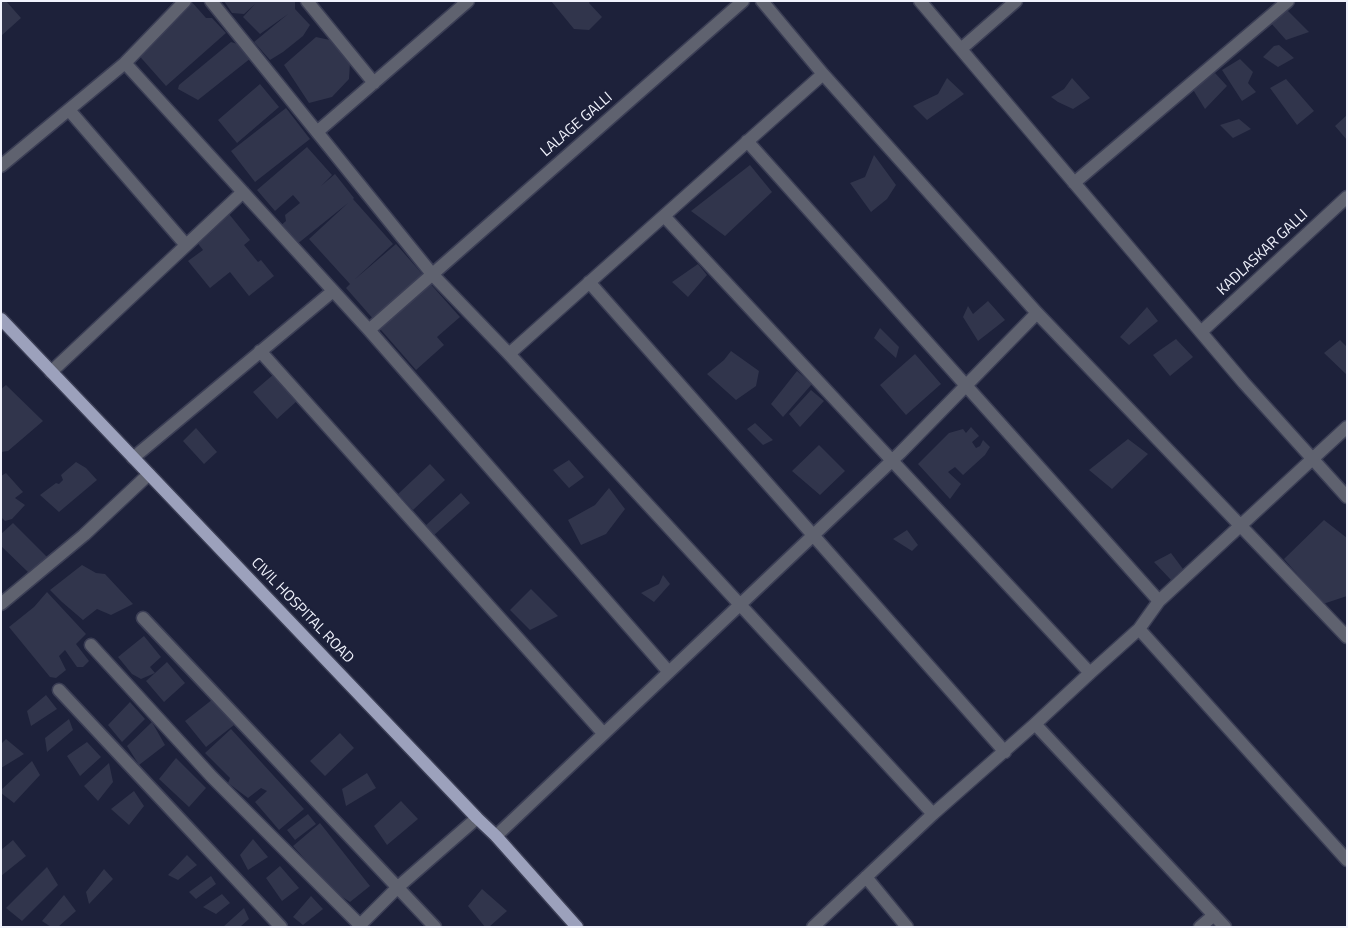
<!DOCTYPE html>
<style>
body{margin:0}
#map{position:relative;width:1348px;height:928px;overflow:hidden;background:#1d213a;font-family:"Titillium Web",sans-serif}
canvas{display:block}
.frame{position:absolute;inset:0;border:2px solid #f0f2fc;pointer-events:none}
</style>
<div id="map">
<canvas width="1348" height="928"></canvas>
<div class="frame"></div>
</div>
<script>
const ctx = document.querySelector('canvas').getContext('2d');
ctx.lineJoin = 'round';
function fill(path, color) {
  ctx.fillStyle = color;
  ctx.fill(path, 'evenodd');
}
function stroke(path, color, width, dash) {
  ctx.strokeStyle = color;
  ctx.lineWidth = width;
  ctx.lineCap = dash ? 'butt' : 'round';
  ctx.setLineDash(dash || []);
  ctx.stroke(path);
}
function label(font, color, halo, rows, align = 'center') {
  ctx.font = font + ' "Titillium Web",sans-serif';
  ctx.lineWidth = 4;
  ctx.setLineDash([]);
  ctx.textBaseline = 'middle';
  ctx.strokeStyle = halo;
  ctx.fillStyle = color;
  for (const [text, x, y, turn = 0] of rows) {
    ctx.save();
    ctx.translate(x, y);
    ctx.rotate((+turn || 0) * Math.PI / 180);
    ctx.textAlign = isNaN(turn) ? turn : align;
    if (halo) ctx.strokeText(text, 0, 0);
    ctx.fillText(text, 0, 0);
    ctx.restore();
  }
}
fill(new Path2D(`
 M 1,1 L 6,1 L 21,18 L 1,36 Z
 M 191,1 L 206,18 L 212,18 L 226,33 L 166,86 L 135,51 Z
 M 224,1 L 295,1 L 295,9 L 310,25 L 303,36 L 283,52 L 270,60 L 254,42 L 288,14 L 260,34 L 243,17 L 255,4 L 244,14 L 232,13 Z
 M 551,1 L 590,1 L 589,3 L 602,17 L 589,30 L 574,29 Z
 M 1286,9 L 1309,32 L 1286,40 L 1270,22 Z
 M 316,37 L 330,40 L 350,63 L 349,79 L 332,97 L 309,103 L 284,65 Z
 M 231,42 L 241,45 L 251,58 L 198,100 L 178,89 L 179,85 Z
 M 1279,45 L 1294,58 L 1278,67 L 1263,57 L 1274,46 Z
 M 1240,59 L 1253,72 L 1248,83 L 1256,92 L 1242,101 L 1222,70 Z
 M 1215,73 L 1227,86 L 1205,109 L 1192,88 Z
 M 947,78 L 964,94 L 927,120 L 913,106 L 938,94 Z
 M 1072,78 L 1090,98 L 1073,109 L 1058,102 L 1051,97 L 1064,89 Z
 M 1286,79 L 1314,111 L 1297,125 L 1270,88 Z
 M 260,84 L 279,107 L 237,143 L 218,120 Z
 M 286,108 L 310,139 L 255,182 L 231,151 Z
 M 1347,115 L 1347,140 L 1335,126 Z
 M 1239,119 L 1251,129 L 1233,138 L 1220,125 Z
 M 307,147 L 332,175 L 321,186 L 335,174 L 354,198 L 353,199 L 393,244 L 354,280 L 396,244 L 425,277 L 375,321 L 346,288 L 350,284 L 309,239 L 348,203 L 296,245 L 280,226 L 286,221 L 285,215 L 300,203 L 293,195 L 275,211 L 257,190 Z
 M 874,155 L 896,185 L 887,199 L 871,212 L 850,183 L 865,177 Z
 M 750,165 L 772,192 L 725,236 L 691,211 Z
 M 229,214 L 250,240 L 244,245 L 258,262 L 261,260 L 274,276 L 249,296 L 230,272 L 210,288 L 188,261 L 203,250 L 196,241 Z
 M 698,264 L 707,275 L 688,297 L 672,282 Z
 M 427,280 L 460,317 L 437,337 L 444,345 L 416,370 L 381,330 L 381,320 Z
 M 988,301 L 1005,320 L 978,341 L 963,317 L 968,306 L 973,314 Z
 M 1147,307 L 1158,321 L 1129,345 L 1120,337 Z
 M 880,328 L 899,347 L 896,358 L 874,338 Z
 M 1176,339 L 1193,357 L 1170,376 L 1153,355 Z
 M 1340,340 L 1347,347 L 1347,375 L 1324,353 Z
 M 731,351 L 759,371 L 756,386 L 736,400 L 707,374 L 724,360 Z
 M 915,354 L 941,384 L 906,415 L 880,385 Z
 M 797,371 L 812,384 L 783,417 L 771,404 Z
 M 274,374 L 297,401 L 277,419 L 253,392 Z
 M 6,385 L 43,421 L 8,451 L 1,452 L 1,389 Z
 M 811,390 L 824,401 L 800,427 L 789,414 Z
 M 755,423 L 773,440 L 763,445 L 747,429 Z
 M 971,427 L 979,436 L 972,442 L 976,448 L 980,446 L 983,440 L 990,447 L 985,455 L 963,475 L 955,467 L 948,472 L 961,484 L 950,499 L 918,464 L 949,433 L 963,429 L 966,433 Z
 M 196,428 L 217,452 L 204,464 L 183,441 Z
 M 1128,439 L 1148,454 L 1112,489 L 1089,470 Z
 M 819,445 L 845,471 L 820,495 L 792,471 Z
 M 569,460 L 584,477 L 569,488 L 553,470 Z
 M 76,462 L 86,468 L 97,480 L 59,512 L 40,495 L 56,483 L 59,484 L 63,480 L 61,475 Z
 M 430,464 L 445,480 L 413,510 L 398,494 Z
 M 6,473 L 23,492 L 15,498 L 25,505 L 12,519 L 5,521 L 1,517 L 1,476 Z
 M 609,488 L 625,509 L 606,534 L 581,545 L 568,520 L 595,505 Z
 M 461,493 L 470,503 L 433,536 L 424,527 Z
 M 1324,520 L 1347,538 L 1347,596 L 1323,604 L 1284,559 Z
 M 13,523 L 48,558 L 36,571 L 29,573 L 1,546 L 1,534 Z
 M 907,530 L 918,545 L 912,551 L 893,539 Z
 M 1171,553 L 1183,569 L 1171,580 L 1154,562 Z
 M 82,565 L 96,573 L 105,574 L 133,604 L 111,615 L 97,609 L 83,620 L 62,602 L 50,590 Z
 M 663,575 L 670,584 L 654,602 L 641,593 L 659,584 Z
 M 531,589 L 558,616 L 530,630 L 510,610 Z
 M 47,592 L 86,634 L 76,644 L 89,661 L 83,667 L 77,667 L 65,650 L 59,656 L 66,670 L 56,678 L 50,677 L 9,627 L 34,607 Z
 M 144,636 L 161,657 L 150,667 L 155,673 L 167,662 L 185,683 L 164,702 L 146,681 L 155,673 L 141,679 L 132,674 L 118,657 Z
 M 46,695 L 57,709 L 31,726 L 27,711 Z
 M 213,699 L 234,725 L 206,747 L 185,721 Z
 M 130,702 L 145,719 L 122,742 L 108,725 Z
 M 69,719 L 73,730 L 47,752 L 45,738 Z
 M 152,722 L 165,745 L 139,765 L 127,746 Z
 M 231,729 L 304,809 L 279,830 L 255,802 L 267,791 L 261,788 L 248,798 L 228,783 L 230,778 L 205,753 Z
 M 340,733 L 354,748 L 325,776 L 310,761 Z
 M 6,739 L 24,754 L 1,768 L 1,744 Z
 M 87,742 L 101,757 L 80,776 L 67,756 Z
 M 176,758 L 206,788 L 189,807 L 159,779 Z
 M 32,761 L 40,775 L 14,803 L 1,793 L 1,790 Z
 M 109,763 L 113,782 L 98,801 L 84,786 Z
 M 367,773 L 376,788 L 346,806 L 342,789 Z
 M 134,791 L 144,806 L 129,825 L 111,809 Z
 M 401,801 L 418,819 L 387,845 L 374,826 Z
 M 308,814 L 316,824 L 295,840 L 287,830 Z
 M 320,823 L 370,886 L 350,902 L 333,891 L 293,846 Z
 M 253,839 L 268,857 L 248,870 L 240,855 Z
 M 13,840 L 26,856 L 1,876 L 1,850 Z
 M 187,855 L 197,865 L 178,880 L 168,875 Z
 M 280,866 L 299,888 L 282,901 L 266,878 Z
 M 47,867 L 58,885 L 22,921 L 6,908 Z
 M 104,869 L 113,879 L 89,904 L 86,892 Z
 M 211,876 L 216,884 L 196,899 L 189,892 Z
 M 482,889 L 507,911 L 489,927 L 485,927 L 468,906 Z
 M 222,894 L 230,903 L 216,914 L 203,907 Z
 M 64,895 L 76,911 L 58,927 L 51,927 L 42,921 Z
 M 311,896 L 323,909 L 303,925 L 293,917 Z
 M 244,908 L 249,919 L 240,927 L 223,927 Z`), '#31354c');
const minor = new Path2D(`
 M 211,1 L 432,274 L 509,354 L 933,814
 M 307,1 L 374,83
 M 762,1 L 823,74 L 1037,313 L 1347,637
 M 920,1 L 1244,383 L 1347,497
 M 961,49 L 1016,1
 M 125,63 L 369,330 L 668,671
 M 69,110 L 186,245
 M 317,132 L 468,1
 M 747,141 L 1159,601 L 1139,629 L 1347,860
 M 1,166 L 125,63 L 185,1
 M 1074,183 L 1288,1
 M 664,216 L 1090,673 L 1035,724 L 933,814 L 813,927
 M 589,282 L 1005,752
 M 369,330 L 743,1
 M 1201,332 L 1347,197
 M 260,351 L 603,733
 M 509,354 L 823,74
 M 51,372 L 243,192
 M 133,458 L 333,291
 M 1159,601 L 1347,427
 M 1,604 L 84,535 L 149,474
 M 143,618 L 435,927
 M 91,645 L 212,777 L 360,925
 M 1090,673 L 1139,629
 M 59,690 L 281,927
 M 1035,724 L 1225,927
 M 496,836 L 900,453 L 1037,313
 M 866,877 L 907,927
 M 358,927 L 398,887 L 477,818
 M 1200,927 L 1214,915`);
const major = new Path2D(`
 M 1,319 L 477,818 L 496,836 L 577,927`);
stroke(minor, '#3b3e55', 15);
stroke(major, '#3b3e55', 15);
stroke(minor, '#5f626f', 12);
stroke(major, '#9ca1bc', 12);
label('15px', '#f0f2fc', '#1d213a', [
 ["LALAGE GALLI",577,125,-41],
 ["KADLASKAR GALLI",1263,253,-43],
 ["CIVIL HOSPITAL ROAD",302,611,46]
]);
</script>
